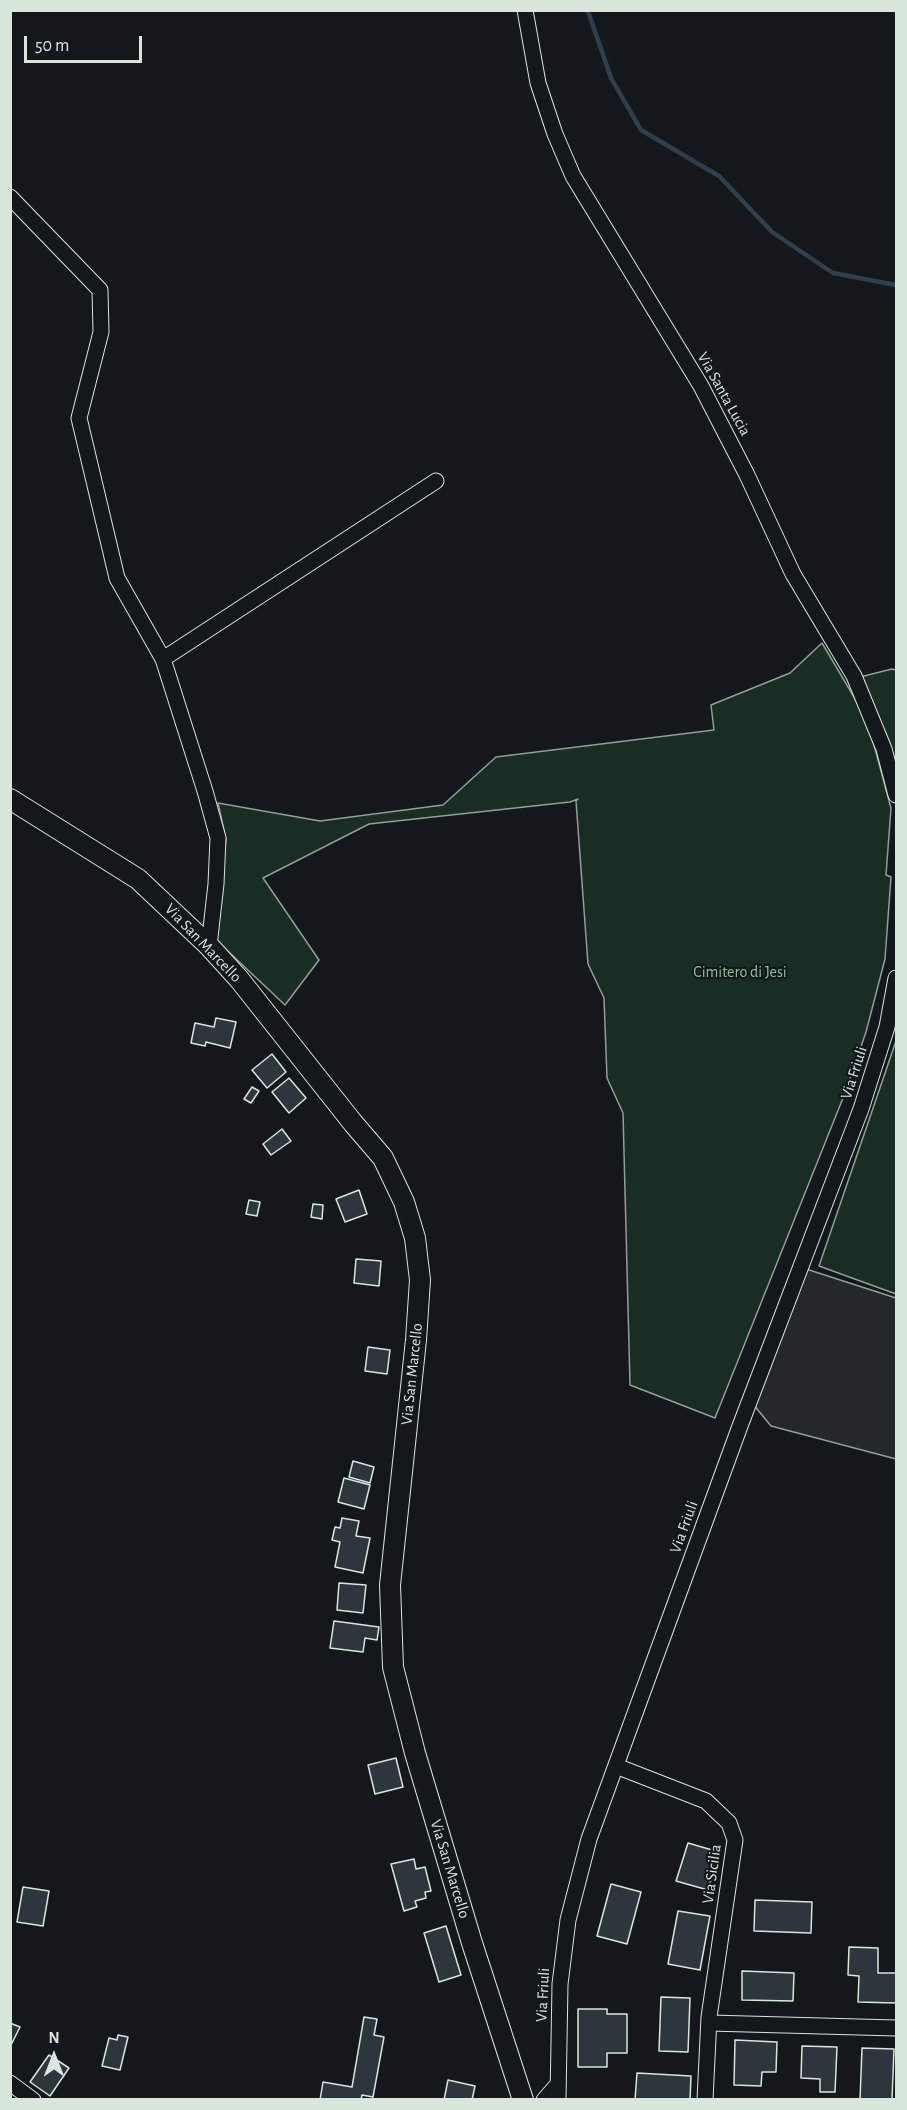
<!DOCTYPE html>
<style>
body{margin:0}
#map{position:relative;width:907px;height:2110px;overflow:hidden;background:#14181c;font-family:"Alegreya Sans",sans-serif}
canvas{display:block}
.frame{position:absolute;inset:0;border:12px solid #d8e6dc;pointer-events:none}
.north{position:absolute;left:24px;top:2026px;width:60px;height:60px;-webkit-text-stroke:4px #14181c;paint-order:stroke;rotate:0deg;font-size:16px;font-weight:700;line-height:24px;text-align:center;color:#d8e6dc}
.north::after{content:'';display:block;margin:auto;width:21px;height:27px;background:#d8e6dc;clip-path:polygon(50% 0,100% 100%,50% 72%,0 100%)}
.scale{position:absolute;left:24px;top:36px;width:118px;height:27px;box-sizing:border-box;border:3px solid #d8e6dc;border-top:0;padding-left:8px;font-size:18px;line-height:21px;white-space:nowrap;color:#d8e6dc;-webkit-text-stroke:4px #14181c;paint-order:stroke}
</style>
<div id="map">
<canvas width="907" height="2110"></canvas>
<div class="frame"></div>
<div class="north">N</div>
<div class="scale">50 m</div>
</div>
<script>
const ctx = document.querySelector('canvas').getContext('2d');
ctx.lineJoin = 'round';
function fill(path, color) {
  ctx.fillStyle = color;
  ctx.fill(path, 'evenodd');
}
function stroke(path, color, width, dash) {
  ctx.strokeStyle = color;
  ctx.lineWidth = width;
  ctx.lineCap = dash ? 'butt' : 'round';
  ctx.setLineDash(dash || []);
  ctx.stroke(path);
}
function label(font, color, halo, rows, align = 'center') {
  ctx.font = font + ' "Alegreya Sans",sans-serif';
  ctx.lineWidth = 4.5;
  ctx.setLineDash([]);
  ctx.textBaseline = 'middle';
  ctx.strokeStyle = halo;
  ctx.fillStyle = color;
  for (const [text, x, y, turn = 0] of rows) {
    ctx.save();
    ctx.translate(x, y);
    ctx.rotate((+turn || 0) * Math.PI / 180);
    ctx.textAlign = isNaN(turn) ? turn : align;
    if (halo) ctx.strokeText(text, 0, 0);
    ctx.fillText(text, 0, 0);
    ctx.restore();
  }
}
const green = new Path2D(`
 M 822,643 L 867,719 L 891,808 L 886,875 L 891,877 L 885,959 L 866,1032 L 845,1093 L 715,1418 L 630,1385 L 623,1113 L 607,1078 L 604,998 L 588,964 L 576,801 L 578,799 L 570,802 L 369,824 L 263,878 L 319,960 L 285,1005 L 215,939 L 226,840 L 218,803 L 320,821 L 443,805 L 496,757 L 714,730 L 711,705 L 790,673 Z
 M 892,669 L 896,670 L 896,773 L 860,677 Z
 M 896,1041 L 896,1294 L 819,1266 Z`);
fill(green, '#1a2d24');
stroke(green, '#939e99', 1.5);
const parking = new Path2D(`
 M 803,1268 L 896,1298 L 896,1459 L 771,1426 L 753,1404 Z`);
fill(parking, '#24282b');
stroke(parking, '#939e99', 1.5);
stroke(new Path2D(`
 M 586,10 L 589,14 L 611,78 L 641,130 L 719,176 L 772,232 L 833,273 L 896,285`), '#2f3f4d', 4.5);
const building = new Path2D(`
 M 216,1018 L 236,1022 L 230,1048 L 206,1042 L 205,1046 L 191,1043 L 195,1023 L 214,1027 Z
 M 272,1054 L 286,1072 L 267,1088 L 252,1070 Z
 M 289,1078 L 306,1098 L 289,1113 L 272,1092 Z
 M 252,1087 L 259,1091 L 251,1103 L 244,1099 Z
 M 282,1129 L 291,1141 L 271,1155 L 263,1144 Z
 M 359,1190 L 367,1214 L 345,1222 L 336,1199 Z
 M 249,1200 L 260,1202 L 257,1216 L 246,1214 Z
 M 313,1204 L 323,1205 L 322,1219 L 311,1217 Z
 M 356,1259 L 381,1261 L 379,1286 L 354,1283 Z
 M 368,1347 L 390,1350 L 387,1374 L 365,1371 Z
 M 353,1461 L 374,1467 L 370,1483 L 349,1477 Z
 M 344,1478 L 370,1485 L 364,1509 L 338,1502 Z
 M 342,1518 L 359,1521 L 356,1536 L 370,1538 L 363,1573 L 335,1567 L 340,1542 L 332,1540 L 335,1527 L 340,1528 Z
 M 339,1583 L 366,1585 L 363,1613 L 337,1610 Z
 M 334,1621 L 379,1627 L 377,1640 L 365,1638 L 363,1652 L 330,1648 Z
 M 396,1758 L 403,1787 L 375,1794 L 368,1765 Z
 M 688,1843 L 719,1852 L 708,1890 L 676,1881 Z
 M 414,1859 L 416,1869 L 425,1867 L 431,1891 L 425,1892 L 426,1898 L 415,1901 L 417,1907 L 404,1911 L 391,1864 Z
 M 611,1884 L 641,1892 L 627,1944 L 597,1936 Z
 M 23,1887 L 49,1891 L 43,1926 L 17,1922 Z
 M 755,1900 L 812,1902 L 811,1933 L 754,1931 Z
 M 678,1911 L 710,1916 L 700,1970 L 668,1964 Z
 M 446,1926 L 461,1975 L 439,1982 L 424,1933 Z
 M 849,1947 L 878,1948 L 878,1973 L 896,1973 L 896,2003 L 858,2002 L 859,1976 L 848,1975 Z
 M 742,1971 L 794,1973 L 793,2001 L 742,2000 Z
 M 661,1997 L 690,1998 L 688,2052 L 659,2051 Z
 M 578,2009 L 607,2009 L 607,2014 L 627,2014 L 627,2053 L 607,2053 L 607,2067 L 578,2067 Z
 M 364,2017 L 377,2019 L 374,2035 L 384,2037 L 373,2097 L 362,2095 L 361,2100 L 320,2100 L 323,2082 L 352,2087 Z
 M 10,2023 L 20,2027 L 10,2047 Z
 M 118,2035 L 128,2037 L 120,2070 L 102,2066 L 109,2038 L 117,2040 Z
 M 735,2040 L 777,2042 L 776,2072 L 762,2072 L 761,2086 L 734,2085 Z
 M 802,2046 L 837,2047 L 835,2092 L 820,2092 L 820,2079 L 801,2078 Z
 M 862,2048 L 894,2049 L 892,2100 L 860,2100 Z
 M 49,2055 L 69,2068 L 50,2096 L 30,2082 Z
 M 637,2073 L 691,2076 L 690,2100 L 635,2100 Z
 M 448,2080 L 475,2086 L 472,2100 L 444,2100 Z`);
fill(building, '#2c363c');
stroke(building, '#d8e6dc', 1.5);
const minor = new Path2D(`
 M 525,10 L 538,83 L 555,134 L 573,176 L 701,386 L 747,475 L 793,574 L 854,676 L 884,749 L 896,795
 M 10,197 L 100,290 L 101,332 L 79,418 L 117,578 L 163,659
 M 209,946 L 216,884 L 218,838 L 205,791 L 163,659 L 436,481
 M 616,1766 L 706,1801 L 729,1823 L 735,1840 L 709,2017 L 705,2100
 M 709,2023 L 896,2028
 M 10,2083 L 33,2100
 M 544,2100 L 558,2084
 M 558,2100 L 560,1984 L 568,1920 L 589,1839 L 740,1426 L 861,1109 L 887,1027 L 896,978`);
const secondary = new Path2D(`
 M 10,799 L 138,879 L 209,946 L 239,979 L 353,1123 L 383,1158 L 404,1202 L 415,1238 L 420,1280 L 416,1340 L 390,1585 L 393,1667 L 415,1753 L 472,1943 L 523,2100`);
stroke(minor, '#d8e6dc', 17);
stroke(secondary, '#d8e6dc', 22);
stroke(minor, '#14181c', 15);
stroke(secondary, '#14181c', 20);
label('16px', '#d8e6dc', '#14181c', [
 ["Via Santa Lucia",724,394,61],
 ["Via San Marcello",203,943,46],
 ["Via Friuli",854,1073,-72],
 ["Via San Marcello",412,1374,-84],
 ["Via Friuli",684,1527,-70],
 ["Via San Marcello",450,1869,73],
 ["Via Sicilia",712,1874,-82],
 ["Via Friuli",543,1995,-87]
]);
label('16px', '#8ac095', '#14181c', [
 ["Cimitero di Jesi",740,972]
]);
</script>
